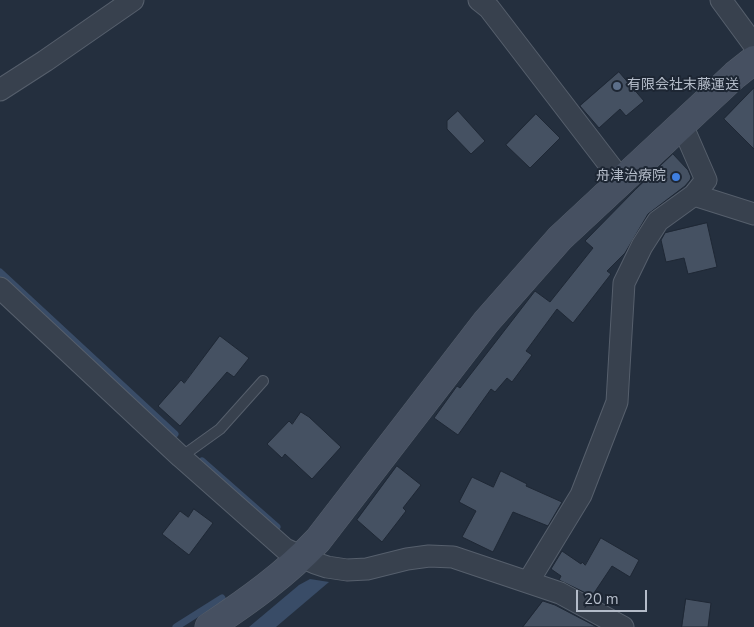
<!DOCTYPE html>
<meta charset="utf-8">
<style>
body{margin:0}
#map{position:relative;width:754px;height:627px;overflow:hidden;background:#242f3e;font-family:"Nunito Sans",sans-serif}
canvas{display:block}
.scale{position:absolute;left:576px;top:590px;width:71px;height:22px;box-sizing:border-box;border:2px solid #b4bcc9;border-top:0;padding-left:6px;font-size:15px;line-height:18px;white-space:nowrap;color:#b4bcc9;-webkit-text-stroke:4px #1d2633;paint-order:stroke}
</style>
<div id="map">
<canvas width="754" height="627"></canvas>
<div class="scale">20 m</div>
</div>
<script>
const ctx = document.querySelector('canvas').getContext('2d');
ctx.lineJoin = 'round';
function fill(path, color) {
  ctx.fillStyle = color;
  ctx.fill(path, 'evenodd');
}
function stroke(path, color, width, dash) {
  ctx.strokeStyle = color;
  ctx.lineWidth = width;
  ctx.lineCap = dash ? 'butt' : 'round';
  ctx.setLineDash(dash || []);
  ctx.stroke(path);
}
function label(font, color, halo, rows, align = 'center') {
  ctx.font = font + ' "Nunito Sans","Noto Sans JP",sans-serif';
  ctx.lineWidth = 4;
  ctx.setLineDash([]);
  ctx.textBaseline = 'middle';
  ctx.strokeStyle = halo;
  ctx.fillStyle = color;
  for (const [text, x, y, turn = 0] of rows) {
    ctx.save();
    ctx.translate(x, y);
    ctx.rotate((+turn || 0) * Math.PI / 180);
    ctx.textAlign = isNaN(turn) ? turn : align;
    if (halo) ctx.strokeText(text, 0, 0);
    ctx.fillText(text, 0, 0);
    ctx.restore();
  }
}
fill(new Path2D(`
 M 310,579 L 329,582 L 276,627 L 249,627 L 299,585 Z`), '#394c67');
stroke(new Path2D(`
 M 0,272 L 175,434
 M 202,461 L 277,527
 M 176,627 L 222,598`), '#394c67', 7);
const building = new Path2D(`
 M 619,72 L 644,101 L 626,116 L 620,109 L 599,128 L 580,106 Z
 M 754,88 L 754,149 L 724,119 Z
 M 458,111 L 485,141 L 471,154 L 447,129 L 447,121 Z
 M 536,114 L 560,138 L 530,168 L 506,145 Z
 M 673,154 L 688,170 L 691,177 L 690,180 L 685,186 L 648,214 L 625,253 L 607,271 L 611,274 L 573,323 L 557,309 L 526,351 L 532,355 L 512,382 L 507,378 L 495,392 L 491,389 L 458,435 L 434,418 L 457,386 L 460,388 L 535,291 L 550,302 L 593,248 L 585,241 L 635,190 Z
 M 707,223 L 717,267 L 688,274 L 684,258 L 666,262 L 661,240 L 665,233 Z
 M 220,336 L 249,358 L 234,377 L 227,372 L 180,426 L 158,406 L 181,380 L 184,383 Z
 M 301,412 L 309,417 L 341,447 L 312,479 L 285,454 L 282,458 L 267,444 L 289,421 L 292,424 Z
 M 397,466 L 421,485 L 403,508 L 406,511 L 382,542 L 357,520 Z
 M 501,471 L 527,484 L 526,486 L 562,502 L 548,526 L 513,512 L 493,552 L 462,537 L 476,511 L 459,502 L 472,477 L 493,487 Z
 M 194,509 L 213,523 L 189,555 L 162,534 L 180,511 L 188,517 Z
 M 601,538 L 639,560 L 630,577 L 612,566 L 592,596 L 559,580 L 561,576 L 551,569 L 562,551 L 581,564 L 582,562 L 585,565 Z
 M 686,599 L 711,603 L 708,627 L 682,627 Z
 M 543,601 L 555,605 L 597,627 L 523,627 Z`);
fill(building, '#455162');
stroke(building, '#1f2835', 1);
const lane = new Path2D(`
 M 181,457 L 220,429 L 263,381`);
const street = new Path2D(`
 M 479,0 L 489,8 L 621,180
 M 721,0 L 754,45
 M 0,90 L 45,61 L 133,0
 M 694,195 L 754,214
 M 0,288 L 181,457 L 285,549 L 315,563 L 327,567 L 347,570 L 367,569 L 407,559 L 429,556 L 453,557 L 560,593 L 623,627
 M 528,582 L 581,495 L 617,402 L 624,283 L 642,246 L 658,221 L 694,195 L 706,180 L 686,134 L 680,126`);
const secondary = new Path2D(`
 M 209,627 C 248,601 286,574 318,540 L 486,322 L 560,238 L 735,75 L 754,60`);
stroke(lane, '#565f6c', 12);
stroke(street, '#565f6c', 23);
stroke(secondary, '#565f6c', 29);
stroke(lane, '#38414e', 10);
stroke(street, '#38414e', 21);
stroke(secondary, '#465061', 28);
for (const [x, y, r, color] of [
 [617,86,5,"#5c6f8a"],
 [676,177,5,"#3f7fe0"]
]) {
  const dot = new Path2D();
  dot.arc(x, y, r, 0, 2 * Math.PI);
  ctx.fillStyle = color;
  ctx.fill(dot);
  stroke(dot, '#1d2633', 2);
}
label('14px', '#b4bcc9', '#1d2633', [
 ["有限会社末藤運送",627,86],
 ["舟津治療院",666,177,"right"]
], 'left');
</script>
